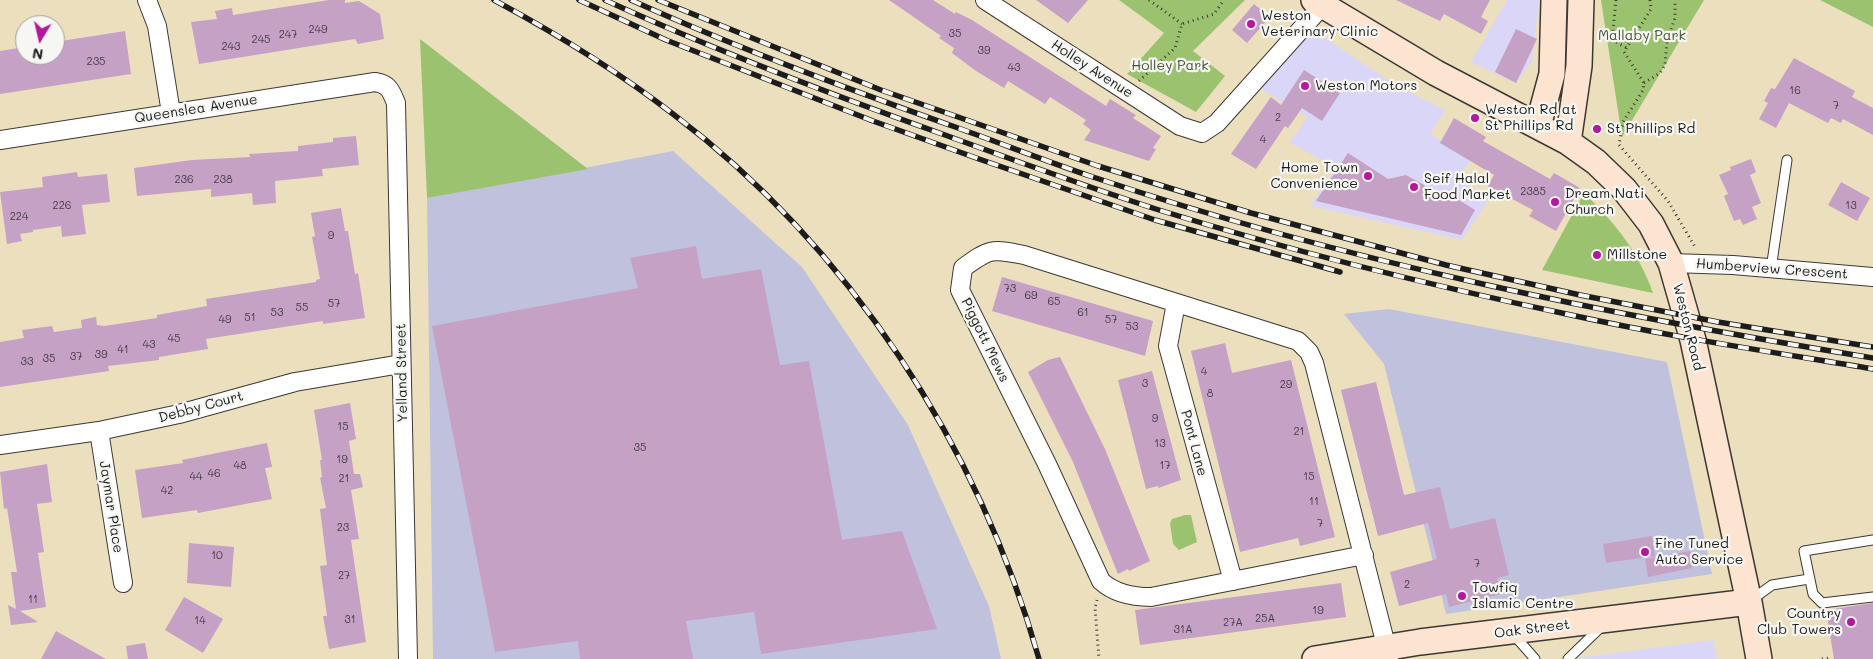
<!DOCTYPE html>
<style>
body{margin:0}
#map{position:relative;width:1873px;height:659px;overflow:hidden;background:#ecdfbe;font-family:Mali,sans-serif}
canvas{display:block}
.north{position:absolute;left:15px;top:15px;width:50px;height:50px;box-sizing:border-box;background:#f6f6f2;border:1px solid #9f9f9c;border-radius:50%;rotate:189deg;font-size:14px;font-weight:700;line-height:20px;text-align:center;color:#1c1c1c}
.north::after{content:'';display:block;margin:auto;width:18px;height:22px;background:#b5179e;clip-path:polygon(50% 0,100% 100%,50% 72%,0 100%)}
</style>
<div id="map">
<canvas width="1873" height="659"></canvas>
<div class="north">N</div>
</div>
<script>
const ctx = document.querySelector('canvas').getContext('2d');
ctx.lineJoin = 'round';
function fill(path, color) {
  ctx.fillStyle = color;
  ctx.fill(path, 'evenodd');
}
function stroke(path, color, width, dash) {
  ctx.strokeStyle = color;
  ctx.lineWidth = width;
  ctx.lineCap = dash ? 'butt' : 'round';
  ctx.setLineDash(dash || []);
  ctx.stroke(path);
}
function label(font, color, halo, rows, align = 'center') {
  ctx.font = font + ' Mali,sans-serif';
  ctx.lineWidth = 4.5;
  ctx.setLineDash([]);
  ctx.textBaseline = 'middle';
  ctx.strokeStyle = halo;
  ctx.fillStyle = color;
  for (const [text, x, y, turn = 0] of rows) {
    ctx.save();
    ctx.translate(x, y);
    ctx.rotate((+turn || 0) * Math.PI / 180);
    ctx.textAlign = isNaN(turn) ? turn : align;
    if (halo) ctx.strokeText(text, 0, 0);
    ctx.fillText(text, 0, 0);
    ctx.restore();
  }
}
fill(new Path2D(`
 M 1507,0 L 1539,0 L 1532,61 L 1516,83 L 1471,62 Z
 M 1313,30 L 1397,86 L 1446,110 L 1430,134 L 1472,158 L 1458,179 L 1489,199 L 1462,240 L 1310,206 L 1336,168 L 1289,142 L 1308,117 L 1261,89 Z
 M 1713,640 L 1717,659 L 1570,659 Z`), '#dad6f7');
fill(new Path2D(`
 M 673,151 L 802,267 L 908,425 L 989,606 L 1001,659 L 433,659 L 427,198 Z
 M 1389,309 L 1667,362 L 1712,574 L 1446,614 L 1384,364 L 1344,314 Z`), '#c0c2dd');
fill(new Path2D(`
 M 1119,0 L 1245,0 L 1193,51 L 1225,76 L 1196,112 L 1127,74 L 1164,33 Z
 M 1601,0 L 1704,0 L 1622,137 Z
 M 1820,0 L 1873,0 L 1873,27 Z
 M 420,39 L 588,169 L 427,198 Z
 M 1584,193 C 1615,223 1638,251 1653,293 L 1542,270 Z
 M 1185,515 L 1191,515 L 1197,542 L 1179,550 L 1173,544 L 1170,523 L 1172,519 Z`), '#9bc36f');
fill(new Path2D(`
 M 329,0 L 345,0 L 345,3 L 359,1 L 380,14 L 384,39 L 358,44 L 355,39 L 199,64 L 191,22 L 217,19 L 215,11 L 232,8 L 233,15 Z
 M 889,0 L 933,0 L 955,14 L 956,12 L 972,20 L 1106,106 L 1110,99 L 1136,115 L 1133,118 L 1161,136 L 1153,148 L 1156,149 L 1149,161 L 1084,140 L 1091,130 L 1083,124 L 1086,120 L 1050,97 L 1045,104 L 1008,81 L 1004,88 L 976,71 L 952,53 L 954,48 L 939,38 L 941,36 Z
 M 1036,0 L 1088,0 L 1068,23 Z
 M 1396,0 L 1490,0 L 1481,17 L 1488,21 L 1481,34 L 1444,14 L 1440,21 Z
 M 1254,4 L 1270,17 L 1247,43 L 1232,30 Z
 M 1516,29 L 1537,39 L 1516,83 L 1495,72 Z
 M 125,31 L 131,74 L 0,94 L 0,51 L 25,47 L 25,55 L 55,55 L 55,42 Z
 M 1794,58 L 1855,91 L 1852,97 L 1873,108 L 1873,135 L 1843,119 L 1841,123 L 1831,118 L 1828,123 L 1789,103 L 1776,128 L 1759,119 L 1768,103 L 1764,101 L 1771,88 L 1775,89 Z
 M 1304,70 L 1340,93 L 1322,121 L 1302,108 L 1288,128 L 1285,126 L 1256,169 L 1231,154 L 1271,97 L 1281,105 Z
 M 1454,118 L 1486,137 L 1483,141 L 1550,179 L 1554,173 L 1580,188 L 1556,231 L 1529,216 L 1533,210 L 1488,186 L 1494,175 L 1440,143 Z
 M 356,136 L 359,165 L 322,169 L 323,176 L 275,181 L 276,203 L 253,205 L 252,193 L 211,197 L 211,189 L 137,196 L 134,168 L 192,160 L 250,157 L 249,154 L 298,151 L 298,146 L 333,142 L 333,138 Z
 M 1348,153 L 1388,179 L 1406,175 L 1424,185 L 1427,197 L 1446,192 L 1475,210 L 1461,235 L 1316,201 Z
 M 1751,159 L 1756,172 L 1750,175 L 1761,203 L 1752,207 L 1757,219 L 1743,225 L 1740,219 L 1734,221 L 1724,196 L 1728,194 L 1719,175 L 1731,170 L 1730,167 Z
 M 77,172 L 78,177 L 107,174 L 110,202 L 82,205 L 86,234 L 62,237 L 61,226 L 33,230 L 33,232 L 20,234 L 22,241 L 7,244 L 0,192 L 43,187 L 42,177 Z
 M 1841,182 L 1870,198 L 1857,221 L 1828,205 Z
 M 341,208 L 345,231 L 348,231 L 355,274 L 358,273 L 365,318 L 323,324 L 323,321 L 206,339 L 208,349 L 159,357 L 159,360 L 108,366 L 109,371 L 0,387 L 0,342 L 24,338 L 22,330 L 52,326 L 54,332 L 82,328 L 81,320 L 96,317 L 97,325 L 104,326 L 157,318 L 157,315 L 207,306 L 206,299 L 316,282 L 316,280 L 320,279 L 312,237 L 315,236 L 311,213 Z
 M 696,246 L 702,279 L 761,269 L 780,365 L 809,361 L 842,540 L 902,531 L 937,629 L 761,654 L 754,612 L 686,621 L 693,659 L 580,659 L 578,641 L 495,652 L 432,326 L 638,288 L 630,258 Z
 M 1002,277 L 1153,321 L 1145,356 L 992,311 Z
 M 1225,343 L 1232,373 L 1291,360 L 1335,537 L 1300,546 L 1298,538 L 1240,552 L 1191,351 Z
 M 1060,357 L 1105,449 L 1150,561 L 1129,571 L 1128,569 L 1118,574 L 1073,462 L 1028,372 L 1048,360 Z
 M 1152,371 L 1181,480 L 1158,488 L 1158,486 L 1146,489 L 1118,380 Z
 M 1376,382 L 1404,495 L 1440,487 L 1450,529 L 1495,518 L 1509,575 L 1497,578 L 1501,594 L 1449,607 L 1446,594 L 1399,606 L 1390,572 L 1437,559 L 1428,523 L 1378,536 L 1341,390 Z
 M 350,403 L 356,439 L 349,441 L 354,474 L 360,474 L 363,487 L 351,490 L 359,539 L 351,540 L 366,642 L 329,649 L 323,616 L 327,616 L 320,566 L 327,565 L 320,509 L 326,508 L 320,478 L 322,477 L 320,460 L 322,460 L 314,410 Z
 M 267,443 L 272,467 L 265,468 L 272,499 L 198,513 L 197,510 L 142,518 L 135,470 L 183,463 L 182,460 Z
 M 47,464 L 52,502 L 37,504 L 44,552 L 38,553 L 46,607 L 20,611 L 38,622 L 11,625 L 8,605 L 16,609 L 11,572 L 17,572 L 7,508 L 4,509 L 0,472 Z
 M 1652,536 L 1655,556 L 1606,563 L 1603,544 Z
 M 189,543 L 234,547 L 231,587 L 187,583 Z
 M 1690,551 L 1692,568 L 1648,577 L 1645,559 Z
 M 1341,583 L 1346,617 L 1140,645 L 1135,610 Z
 M 184,597 L 223,619 L 203,653 L 165,630 Z
 M 1873,603 L 1873,659 L 1834,659 L 1826,610 Z
 M 56,631 L 106,659 L 41,659 Z
 M 145,643 L 148,659 L 128,659 L 126,646 Z`), '#c5a1c6');
const lane = new Path2D(`
 M 1771,269 L 1787,160
 M 1873,540 L 1804,551 L 1813,594 L 1822,603 L 1873,597
 M 1750,601 L 1772,585 L 1809,579
 M 1513,634 L 1535,659
 M 1568,659 L 1602,626`);
const street = new Path2D(`
 M 147,0 L 157,26 L 171,113
 M 985,0 L 1180,126 L 1202,133 L 1217,123 L 1322,6
 M 0,140 L 375,82 C 389,84 391,91 396,103 L 408,659
 M 1671,263 L 1733,265 L 1873,277
 M 1176,303 L 1168,346 L 1233,581
 M 99,431 L 123,583
 M 0,445 L 99,431 L 179,414 L 295,382 L 401,364
 M 1364,555 L 1151,597 C 1134,597 1114,593 1101,581 L 1047,464 L 960,290 L 963,268 C 989,249 991,248 1024,255 L 1298,341 L 1309,352 L 1314,363 L 1389,657`);
const secondary = new Path2D(`
 M 1314,0 L 1436,73 L 1568,142 L 1596,162 L 1624,189 L 1651,224 L 1671,263 L 1693,340 L 1749,602 L 1759,659
 M 1538,126 L 1552,74 L 1554,0
 M 1568,142 L 1579,66 L 1581,0
 M 1315,659 L 1420,642 L 1749,602`);
stroke(lane, '#3b3934', 11);
stroke(street, '#3b3934', 20);
stroke(secondary, '#3b3934', 28);
stroke(new Path2D(`
 M 1149,0 L 1182,24
 M 1616,0 L 1612,40 L 1627,48
 M 1650,0 L 1651,9 L 1624,52 L 1644,83 L 1643,90 L 1623,122 L 1619,145 L 1668,201 L 1695,247
 M 1139,81 L 1175,48 L 1182,24 L 1214,14 L 1224,0
 M 1644,83 L 1660,73 L 1665,65 L 1667,41 L 1675,18 L 1675,0
 M 1097,600 L 1095,608 L 1099,659
 M 1822,659 L 1829,658`), '#3b3934', 3, [1, 4]);
stroke(lane, '#fff', 9);
stroke(street, '#fff', 18);
stroke(secondary, '#fde4d1', 25);
const rail = new Path2D(`
 M 494,0 C 557,34 616,70 673,114 C 849,247 979,447 1039,659
 M 579,0 L 666,40 L 873,121 L 979,159 L 1155,220 L 1340,272
 M 605,0 C 716,51 830,94 945,135 C 1016,161 1087,187 1159,210 C 1294,252 1433,286 1571,315 C 1671,337 1772,352 1873,369
 M 631,0 C 737,48 848,89 958,128 C 1003,144 1048,162 1093,177 C 1346,262 1610,315 1873,358
 M 658,0 L 881,90 L 1098,166 L 1251,213 L 1446,265 L 1580,295 L 1718,322 L 1873,347`);
stroke(rail, '#1c1c1c', 5.5);
stroke(rail, '#f6f6f2', 4, [11]);
for (const [x, y, r, color] of [
 [1251,24,5,"#b5179e"],
 [1305,86,5,"#b5179e"],
 [1475,118,5,"#b5179e"],
 [1597,129,5,"#b5179e"],
 [1368,176,5,"#b5179e"],
 [1414,187,5,"#b5179e"],
 [1555,202,5,"#b5179e"],
 [1597,255,5,"#b5179e"],
 [1645,552,5,"#b5179e"],
 [1462,596,5,"#b5179e"],
 [1851,622,5,"#b5179e"]
]) {
  const dot = new Path2D();
  dot.arc(x, y, r, 0, 2 * Math.PI);
  ctx.fillStyle = color;
  ctx.fill(dot);
  stroke(dot, '#f6f6f2', 2);
}
label('11px', '#463d46', null, [
 ["249",318,30],
 ["35",955,34],
 ["247",288,35],
 ["245",261,40],
 ["243",231,47],
 ["39",984,51],
 ["235",96,62],
 ["43",1014,68],
 ["16",1795,91],
 ["7",1836,106],
 ["2",1278,118],
 ["4",1263,140],
 ["236",184,180],
 ["238",223,180],
 ["2385",1533,192],
 ["226",62,206],
 ["13",1851,206],
 ["224",19,217],
 ["9",331,236],
 ["73",1010,289],
 ["69",1031,296],
 ["65",1054,302],
 ["57",334,304],
 ["55",302,308],
 ["53",277,313],
 ["61",1083,313],
 ["51",250,318],
 ["49",225,320],
 ["57",1111,320],
 ["53",1132,327],
 ["45",174,339],
 ["43",149,345],
 ["41",123,350],
 ["39",101,355],
 ["37",76,357],
 ["35",49,359],
 ["33",27,362],
 ["4",1204,372],
 ["3",1145,384],
 ["29",1286,385],
 ["8",1210,394],
 ["9",1155,419],
 ["15",343,427],
 ["21",1299,432],
 ["13",1160,444],
 ["35",640,448],
 ["19",342,460],
 ["48",240,466],
 ["17",1165,466],
 ["46",214,474],
 ["44",196,477],
 ["15",1309,477],
 ["21",344,479],
 ["42",167,491],
 ["11",1314,502],
 ["7",1320,524],
 ["23",343,528],
 ["10",217,556],
 ["7",1477,564],
 ["27",344,576],
 ["2",1407,585],
 ["11",33,600],
 ["19",1318,611],
 ["25A",1265,619],
 ["31",350,620],
 ["14",200,621],
 ["27A",1233,623],
 ["31A",1183,630]
]);
label('14px', '#1c1c1c', '#f6f6f2', [
 ["Weston",1261,16],
 ["Veterinary Clinic",1261,32],
 ["Weston Motors",1315,86],
 ["Weston Rd at",1485,110],
 ["St Phillips Rd",1485,126],
 ["St Phillips Rd",1607,129],
 ["Home Town",1358,168,"right"],
 ["Convenience",1358,184,"right"],
 ["Seif Halal",1424,179],
 ["Food Market",1424,195],
 ["Dream Nati",1565,194],
 ["Church",1565,210],
 ["Millstone",1607,255],
 ["Fine Tuned",1655,544],
 ["Auto Service",1655,560],
 ["Towfiq",1472,588],
 ["Islamic Centre",1472,604],
 ["Country",1841,614,"right"],
 ["Club Towers",1841,630,"right"]
], 'left');
label('14px', '#485639', '#f6f6f2', [
 ["Mallaby Park",1642,36],
 ["Holley Park",1170,66]
]);
label('14px', '#1c1c1c', '#f6f6f2', [
 ["Holley Avenue",1092,69,33],
 ["Queenslea Avenue",196,109,-9],
 ["Humberview Crescent",1772,269,4],
 ["Weston Road",1688,327,76],
 ["Piggott Mews",985,340,64],
 ["Yelland Street",402,373,-91],
 ["Debby Court",201,407,-15],
 ["Pont Lane",1194,443,75],
 ["Jaymar Place",111,507,81],
 ["Oak Street",1532,629,-7]
]);
</script>
